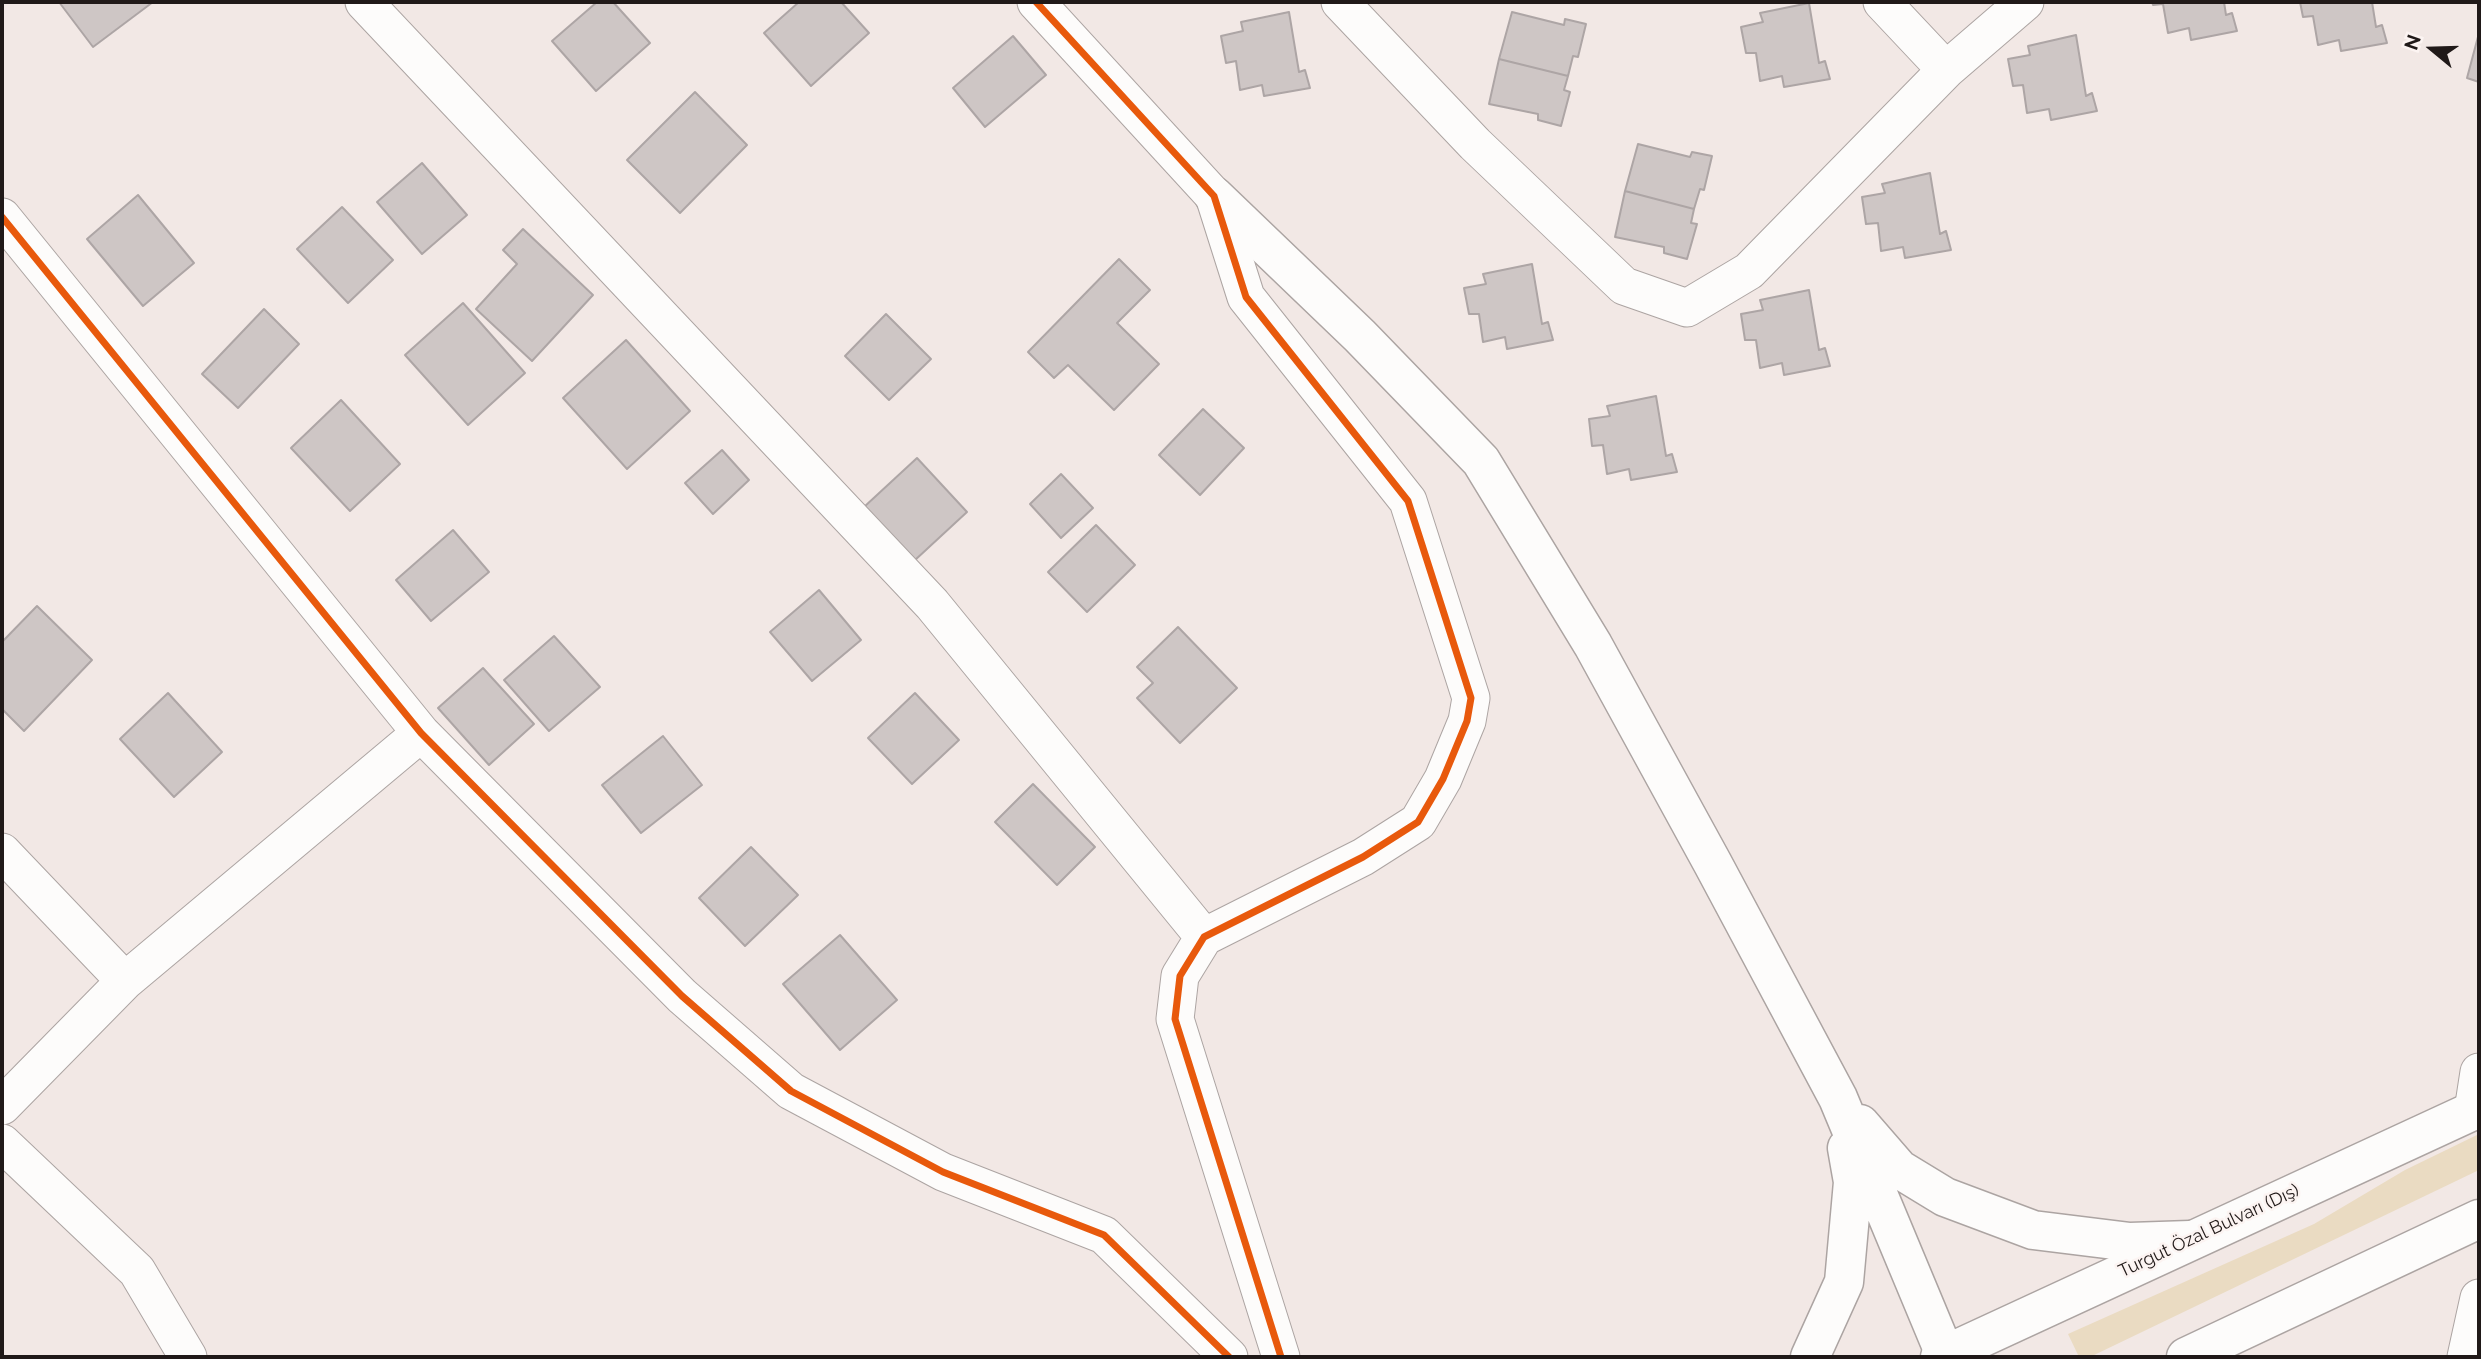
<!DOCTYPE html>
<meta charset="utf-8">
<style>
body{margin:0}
#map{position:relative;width:2481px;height:1359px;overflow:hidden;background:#f2e8e5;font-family:Raleway,sans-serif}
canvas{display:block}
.frame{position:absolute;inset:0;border:4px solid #201918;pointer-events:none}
.north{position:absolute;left:2397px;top:14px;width:70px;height:70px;-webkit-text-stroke:5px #fcf4f2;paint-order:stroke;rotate:289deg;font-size:19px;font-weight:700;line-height:28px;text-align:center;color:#201918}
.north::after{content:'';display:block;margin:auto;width:24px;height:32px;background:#201918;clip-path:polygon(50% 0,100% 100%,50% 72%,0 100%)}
</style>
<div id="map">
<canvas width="2481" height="1359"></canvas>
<div class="frame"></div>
<div class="north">N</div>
</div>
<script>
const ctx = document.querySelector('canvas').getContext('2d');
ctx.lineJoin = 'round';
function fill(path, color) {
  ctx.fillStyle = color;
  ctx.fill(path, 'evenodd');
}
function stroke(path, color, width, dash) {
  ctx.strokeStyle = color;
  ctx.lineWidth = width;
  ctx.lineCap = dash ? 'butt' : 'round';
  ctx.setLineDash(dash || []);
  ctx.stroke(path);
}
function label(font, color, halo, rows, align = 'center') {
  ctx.font = font + ' Raleway,sans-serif';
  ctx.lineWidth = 5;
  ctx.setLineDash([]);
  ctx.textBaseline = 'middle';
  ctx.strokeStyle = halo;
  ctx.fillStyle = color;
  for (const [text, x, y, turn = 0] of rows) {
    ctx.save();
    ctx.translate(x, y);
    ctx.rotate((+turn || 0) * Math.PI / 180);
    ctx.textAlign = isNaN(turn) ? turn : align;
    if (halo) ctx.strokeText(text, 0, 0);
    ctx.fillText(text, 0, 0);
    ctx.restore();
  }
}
fill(new Path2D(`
 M 2479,1134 L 2479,1170 L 2090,1357 L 2079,1357 L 2068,1334 L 2314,1224 L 2405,1170 Z`), '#eadbc2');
const building = new Path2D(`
 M 59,2 L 153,2 L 93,47 Z
 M 597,2 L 613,2 L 650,43 L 596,91 L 552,41 Z
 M 799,2 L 841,2 L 869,33 L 811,86 L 764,33 Z
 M 2152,2 L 2224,2 L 2226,15 L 2232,13 L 2237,31 L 2191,40 L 2189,28 L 2168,33 L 2163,4 L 2153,5 Z
 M 2300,2 L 2372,2 L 2376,27 L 2382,25 L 2387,43 L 2341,51 L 2339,40 L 2318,45 L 2313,16 L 2303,17 Z
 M 1809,3 L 1819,63 L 1825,61 L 1830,79 L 1784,87 L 1782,76 L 1760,81 L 1756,53 L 1746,53 L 1741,27 L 1763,22 L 1760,13 Z
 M 1289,12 L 1299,72 L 1305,70 L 1310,88 L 1264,96 L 1262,85 L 1240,90 L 1236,61 L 1226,63 L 1221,36 L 1243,31 L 1241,22 Z
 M 1512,12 L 1564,25 L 1565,19 L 1586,24 L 1578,57 L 1573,56 L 1568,76 L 1499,59 Z
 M 2479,33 L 2479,82 L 2467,78 Z
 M 2076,35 L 2086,96 L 2092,93 L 2097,111 L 2051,120 L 2049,109 L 2027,113 L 2023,85 L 2013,86 L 2008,59 L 2030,55 L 2028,46 Z
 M 1013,36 L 1046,75 L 985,127 L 953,88 Z
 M 1499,59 L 1568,76 L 1564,90 L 1570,92 L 1561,126 L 1538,120 L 1538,114 L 1489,104 Z
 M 695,92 L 747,145 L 680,213 L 627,160 Z
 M 1638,144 L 1690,157 L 1692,152 L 1712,156 L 1704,190 L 1700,189 L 1694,209 L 1625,191 Z
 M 422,163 L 467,215 L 422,254 L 377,202 Z
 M 1930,173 L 1940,234 L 1946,231 L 1951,250 L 1905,258 L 1903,247 L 1881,251 L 1878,223 L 1866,224 L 1862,197 L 1885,193 L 1882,184 Z
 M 1625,191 L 1694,209 L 1691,223 L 1697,224 L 1687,259 L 1664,253 L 1664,247 L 1615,237 Z
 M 138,195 L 194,263 L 143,306 L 87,239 Z
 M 342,207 L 393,260 L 348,303 L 297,249 Z
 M 523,229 L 593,295 L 532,361 L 476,309 L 517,264 L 503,250 Z
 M 1119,259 L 1150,290 L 1117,323 L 1159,364 L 1114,410 L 1068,365 L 1054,378 L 1028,352 Z
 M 1532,264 L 1542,324 L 1548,322 L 1553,340 L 1507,349 L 1505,337 L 1483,342 L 1479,314 L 1469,314 L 1464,288 L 1486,284 L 1483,274 Z
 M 1809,290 L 1819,350 L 1825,348 L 1830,366 L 1784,375 L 1782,363 L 1760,368 L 1756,340 L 1745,340 L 1741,314 L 1763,310 L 1760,300 Z
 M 463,303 L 525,373 L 468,425 L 405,355 Z
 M 264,309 L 299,344 L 238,408 L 202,374 Z
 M 886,314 L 931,359 L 889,400 L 845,356 Z
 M 626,340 L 690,411 L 627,469 L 563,398 Z
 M 1656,396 L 1666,456 L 1672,454 L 1677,472 L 1631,480 L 1629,469 L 1607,474 L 1603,445 L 1592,446 L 1589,419 L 1610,416 L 1607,406 Z
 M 341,400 L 400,464 L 350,511 L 291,448 Z
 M 1203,409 L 1244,448 L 1200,495 L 1159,455 Z
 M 722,450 L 749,480 L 713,514 L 685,483 Z
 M 917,458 L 967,512 L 914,561 L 864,507 Z
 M 1061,474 L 1093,508 L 1061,538 L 1030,504 Z
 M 1096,525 L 1135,565 L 1087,612 L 1048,572 Z
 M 453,530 L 489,572 L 431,621 L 396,580 Z
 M 819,590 L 861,640 L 812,681 L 770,632 Z
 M 37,606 L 92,660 L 24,731 L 2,709 L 2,642 Z
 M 1178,627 L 1237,688 L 1180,743 L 1137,698 L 1153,683 L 1137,667 Z
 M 554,636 L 600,687 L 549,731 L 504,680 Z
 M 483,668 L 534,724 L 489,765 L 438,708 Z
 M 168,693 L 222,752 L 174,797 L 120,739 Z
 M 915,693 L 959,740 L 912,784 L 868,738 Z
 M 663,736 L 702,785 L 641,833 L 602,785 Z
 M 1033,784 L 1095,847 L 1057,885 L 995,822 Z
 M 751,847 L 798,895 L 745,946 L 699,898 Z
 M 840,935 L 897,1000 L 840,1050 L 783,984 Z`);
fill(building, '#cec6c5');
stroke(building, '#ada5a5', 2);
const minor = new Path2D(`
 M 364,2 L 932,604 L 1204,937
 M 1036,2 L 1214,196 L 1246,297 L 1408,501 L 1471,698 L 1467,721 L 1443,779 L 1418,822 L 1363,857 L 1204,937 L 1180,976 L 1175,1019 L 1281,1357
 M 1340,2 L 1475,144 L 1624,286 L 1687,308 L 1749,271 L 1946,70 L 2025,2
 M 1882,2 L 1946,70
 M 2,217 L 421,733 L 682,996 L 791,1091 L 943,1172 L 1104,1235 L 1229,1357
 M 2,852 L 125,981
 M 2,1106 L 125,981 L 421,733
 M 2473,1111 L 2479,1072
 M 2,1143 L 137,1271 L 188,1357
 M 2466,1357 L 2479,1298`);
const tertiary = new Path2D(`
 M 1214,196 L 1360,336 L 1481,461 L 1593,645 L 1713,864 L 1838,1098 L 1946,1357
 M 1860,1124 L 1899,1169 L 1945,1197 L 2033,1230 L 2130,1242 L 2190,1240
 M 1810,1357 L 1844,1282 L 1853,1182 L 1847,1148`);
const secondary = new Path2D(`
 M 1940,1357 L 2479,1108
 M 2186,1357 L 2479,1219`);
stroke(minor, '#aca4a2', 39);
stroke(tertiary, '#aca4a2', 41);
stroke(secondary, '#aca4a2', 41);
stroke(minor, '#fdfcfb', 37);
stroke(tertiary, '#fdfcfb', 38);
stroke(secondary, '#fdfcfb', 38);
stroke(new Path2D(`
 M 1036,2 L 1214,196 L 1246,297 L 1408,501 L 1471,698 L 1467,721 L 1443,779 L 1418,822 L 1363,857 L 1204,937 L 1180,976 L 1175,1019 L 1281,1357
 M 2,217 L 421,733 L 682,996 L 791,1091 L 943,1172 L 1104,1235 L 1229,1357`), '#e8590c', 7);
label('18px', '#201918', '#fcf4f2', [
 ["Turgut Özal Bulvarı (Dış)",2209,1231,-25]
]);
</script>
